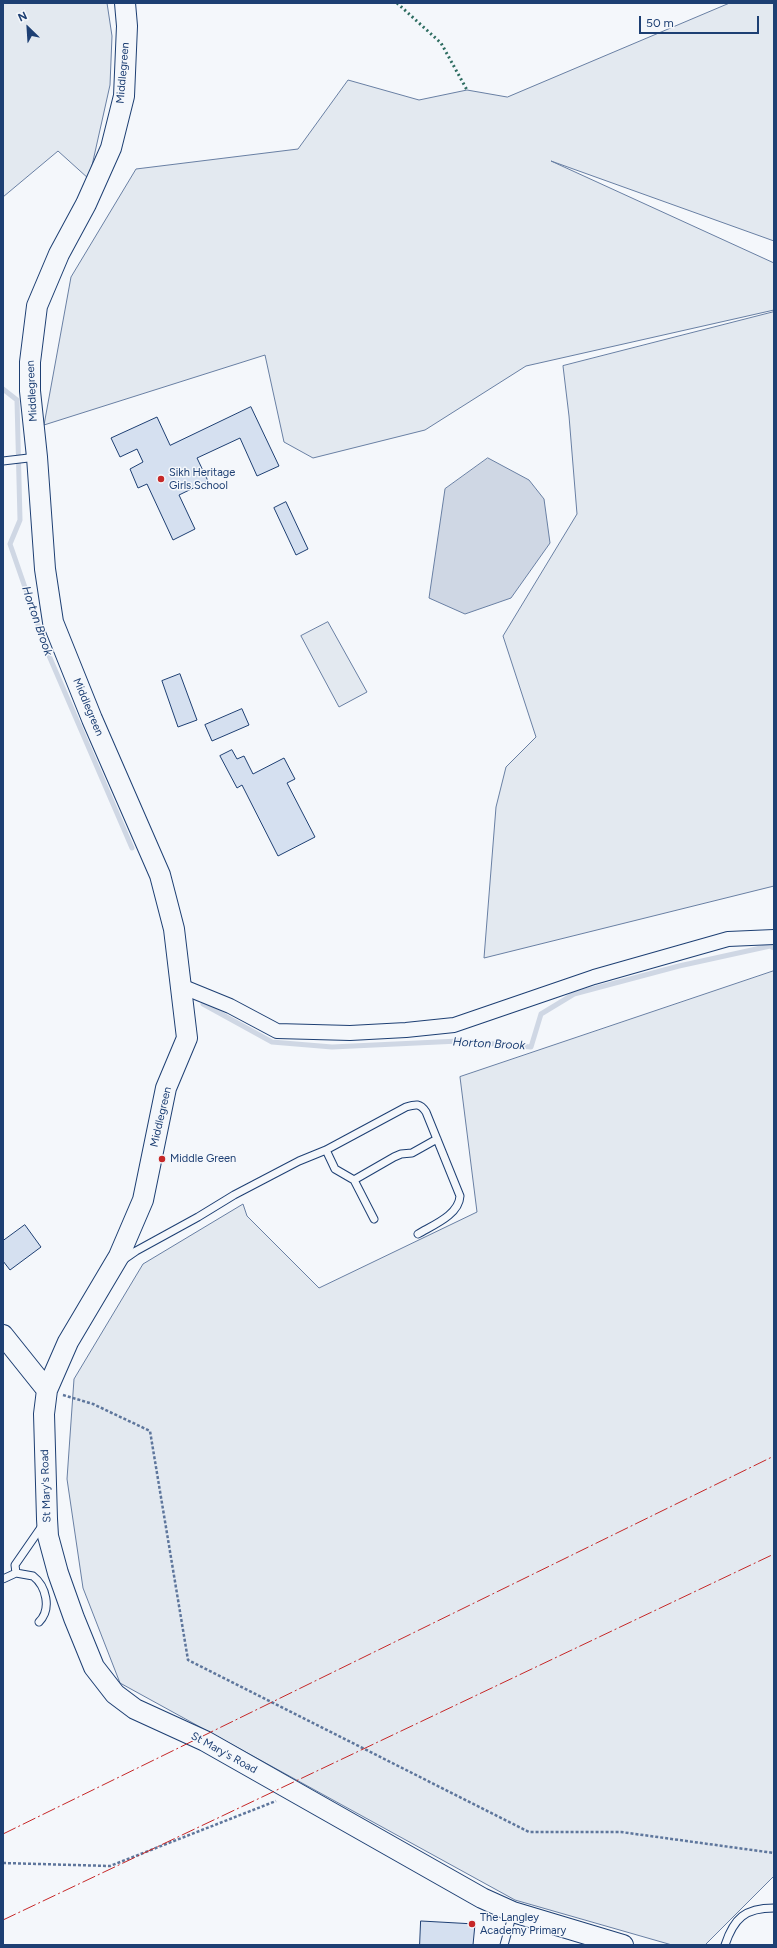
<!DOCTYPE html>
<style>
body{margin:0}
#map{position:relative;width:777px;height:1948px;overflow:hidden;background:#f4f7fb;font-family:Figtree,sans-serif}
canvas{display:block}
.frame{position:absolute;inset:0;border:4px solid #1d3f73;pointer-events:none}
.north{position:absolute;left:8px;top:8px;width:40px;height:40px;-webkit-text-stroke:3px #f4f7fb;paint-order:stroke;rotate:335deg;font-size:11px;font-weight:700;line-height:16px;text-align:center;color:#1d3f73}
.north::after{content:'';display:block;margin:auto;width:14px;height:18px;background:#1d3f73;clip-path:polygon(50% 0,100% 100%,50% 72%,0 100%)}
.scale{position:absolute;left:639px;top:16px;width:120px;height:18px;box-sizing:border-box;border:2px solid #1d3f73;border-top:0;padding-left:5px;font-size:12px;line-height:14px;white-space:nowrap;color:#1d3f73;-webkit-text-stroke:3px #f4f7fb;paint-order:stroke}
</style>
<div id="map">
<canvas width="777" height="1948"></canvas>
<div class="frame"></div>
<div class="north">N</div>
<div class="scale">50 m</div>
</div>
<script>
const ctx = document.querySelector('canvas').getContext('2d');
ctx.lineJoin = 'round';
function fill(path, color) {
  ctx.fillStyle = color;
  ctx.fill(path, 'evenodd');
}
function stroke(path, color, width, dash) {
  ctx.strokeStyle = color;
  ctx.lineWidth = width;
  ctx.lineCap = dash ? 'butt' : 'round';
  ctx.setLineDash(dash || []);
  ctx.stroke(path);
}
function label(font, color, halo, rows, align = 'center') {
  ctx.font = font + ' Figtree,sans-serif';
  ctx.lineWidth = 3;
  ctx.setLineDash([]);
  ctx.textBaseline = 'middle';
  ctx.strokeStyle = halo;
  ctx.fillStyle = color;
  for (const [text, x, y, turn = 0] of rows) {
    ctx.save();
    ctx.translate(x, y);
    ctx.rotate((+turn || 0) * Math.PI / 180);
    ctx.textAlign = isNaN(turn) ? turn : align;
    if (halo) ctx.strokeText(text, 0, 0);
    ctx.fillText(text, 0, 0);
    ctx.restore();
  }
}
const green = new Path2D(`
 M 3,3 L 107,3 L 112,36 L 110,85 L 89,179 L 58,151 L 3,197 Z
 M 730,3 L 774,3 L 774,241 L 551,161 L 774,263 L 774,310 L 526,366 L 425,430 L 313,458 L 284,442 L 265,355 L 44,425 L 71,277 L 136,169 L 298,149 L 348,80 L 419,100 L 467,90 L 507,97 Z
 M 774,312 L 774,886 L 484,958 L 496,807 L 506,767 L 536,737 L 503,636 L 577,514 L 569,416 L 563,366 Z
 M 328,622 L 367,692 L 339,707 L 301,636 Z
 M 774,971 L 774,1876 L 705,1945 L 672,1945 L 515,1900 L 120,1683 L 83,1588 L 67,1479 L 74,1379 L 143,1264 L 243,1204 L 247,1216 L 319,1288 L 477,1212 L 460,1077 Z`);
fill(green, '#e3e9f0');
stroke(green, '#687fa3', 1);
const water = new Path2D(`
 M 488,458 L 529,480 L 544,499 L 550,543 L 511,598 L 465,614 L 429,598 L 445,489 Z`);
fill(water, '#cfd7e4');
stroke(water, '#687fa3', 1);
stroke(new Path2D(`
 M 3,389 L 17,400 L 20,520 L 10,544 L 47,651 L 132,848
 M 203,1004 L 272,1042 L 332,1047 L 459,1041 L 531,1047 L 541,1014 L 574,994 L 679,966 L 770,946 L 774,948`), '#cfd7e4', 5);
const building = new Path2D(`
 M 251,407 L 279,466 L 257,476 L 240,438 L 197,458 L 208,481 L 179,495 L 195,529 L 173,540 L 147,484 L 138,488 L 130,469 L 143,462 L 137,449 L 120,457 L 111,438 L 157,417 L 170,445 Z
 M 286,502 L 308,549 L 296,555 L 274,508 Z
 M 180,674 L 197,720 L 178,727 L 162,681 Z
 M 242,709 L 249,725 L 212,741 L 205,725 Z
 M 232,750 L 237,759 L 244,756 L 253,774 L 284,758 L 295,779 L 287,783 L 315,837 L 278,856 L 242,785 L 237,788 L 220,756 Z
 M 25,1225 L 41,1247 L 10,1270 L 3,1261 L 3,1241 Z
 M 421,1921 L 475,1924 L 473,1945 L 420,1945 Z`);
fill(building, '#d5e0f0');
stroke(building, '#1d3f73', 1);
const lane = new Path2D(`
 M 3,461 L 37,457
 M 326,1150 L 335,1169 L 354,1180 L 374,1219
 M 354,1180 L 394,1157 L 401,1154 L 412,1153 L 437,1139
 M 123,1260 L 136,1251 L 198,1217 L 234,1195 L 299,1161 L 326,1150 L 406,1107 C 416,1104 420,1103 426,1112 L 460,1196 C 459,1215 433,1225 418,1234
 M 16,1573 L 33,1576 C 46,1586 52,1609 39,1622
 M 3,1579 L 16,1573 L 15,1565 L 42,1526
 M 504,1945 L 513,1913
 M 725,1945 C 734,1918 745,1908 774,1908`);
const street = new Path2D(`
 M 181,986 L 230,1006 L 277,1031 L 350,1033 L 406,1030 L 454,1025 L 594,977 L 728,939 L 774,937`);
const secondary = new Path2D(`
 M 125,3 L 127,26 L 124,96 L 111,148 L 86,204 L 59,254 L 37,306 L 30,362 L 30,391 L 37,457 L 45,569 L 53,622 L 92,719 L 160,875 L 174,929 L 187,1038 L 166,1088 L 143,1200 L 119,1256 L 68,1342 L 47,1390 L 44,1414 L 47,1519 L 48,1536 L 58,1573 L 74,1618 L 94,1667 L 115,1694 L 135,1709 L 205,1741 L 482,1898 L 513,1912 L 623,1945
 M 3,1335 L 47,1390`);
stroke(lane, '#1d3f73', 9);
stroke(street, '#1d3f73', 16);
stroke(secondary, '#1d3f73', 22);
stroke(new Path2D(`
 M 63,1395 L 93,1404 L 150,1431 L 188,1660 L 529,1832 L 621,1832 L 774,1853
 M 3,1863 L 110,1866 L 276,1801`), '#5e769c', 2.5, [3, 2]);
stroke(lane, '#f4f7fb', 7);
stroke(street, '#f4f7fb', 14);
stroke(secondary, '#f4f7fb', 20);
stroke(new Path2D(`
 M 397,3 L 441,43 L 467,90`), '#2c6c60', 3, [2, 3]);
stroke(new Path2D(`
 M 3,1834 L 774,1456
 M 3,1920 L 774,1554`), '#c62828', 1, [14, 3, 2, 3]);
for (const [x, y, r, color] of [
 [161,479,4,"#c62828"],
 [162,1159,4,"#c62828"],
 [472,1924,4,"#c62828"]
]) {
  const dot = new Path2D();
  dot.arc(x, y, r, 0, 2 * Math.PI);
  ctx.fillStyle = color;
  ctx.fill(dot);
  stroke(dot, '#f4f7fb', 1.5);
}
label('11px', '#1d3f73', '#f4f7fb', [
 ["Middlegreen",123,73,-85],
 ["Middlegreen",32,391,-93],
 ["Middlegreen",88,707,67],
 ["Middlegreen",161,1117,-77],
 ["St Mary's Road",46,1486,-92],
 ["St Mary's Road",224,1753,29]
]);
label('11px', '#1d3f73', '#f4f7fb', [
 ["Sikh Heritage",169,473],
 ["Girls School",169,486],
 ["Middle Green",170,1159],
 ["The Langley",480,1918],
 ["Academy Primary",480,1931]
], 'left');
label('italic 12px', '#1d3f73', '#f4f7fb', [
 ["Horton Brook",37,621,71],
 ["Horton Brook",489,1044,3]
]);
</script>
